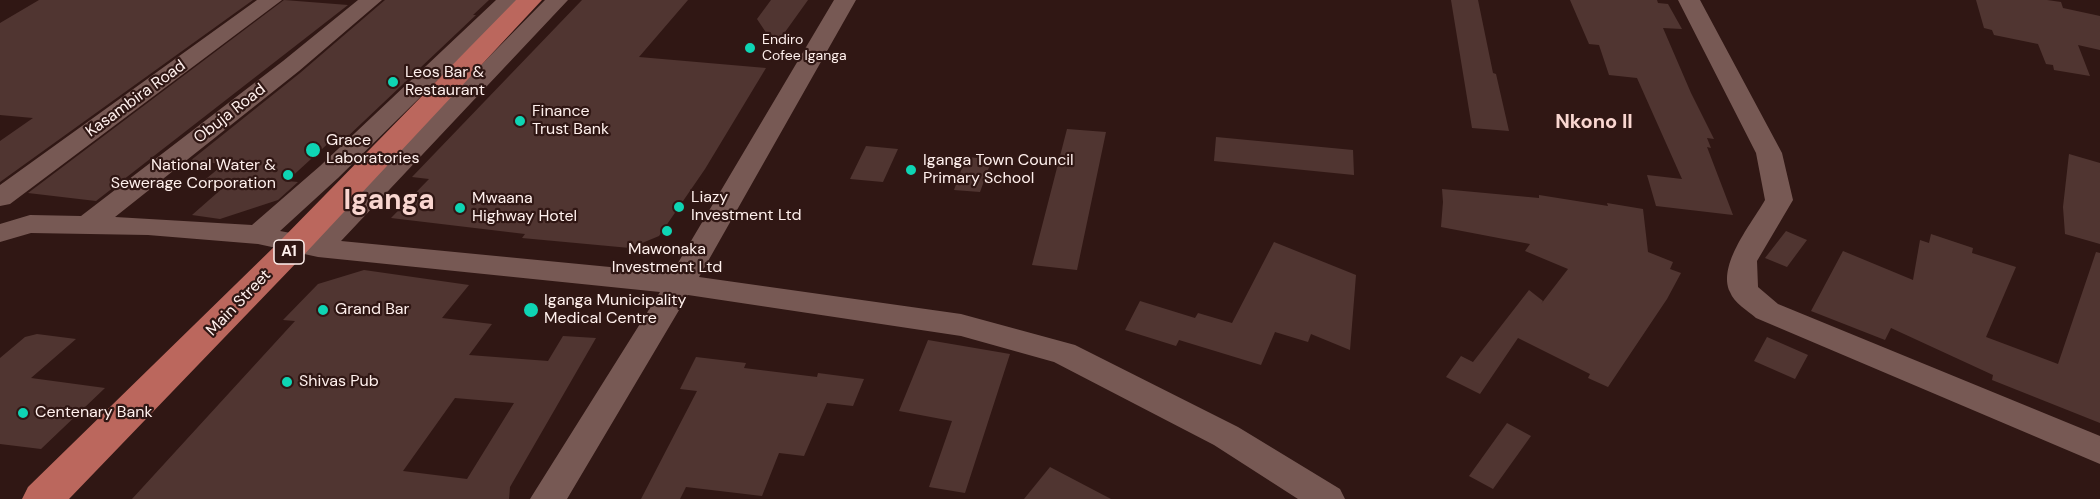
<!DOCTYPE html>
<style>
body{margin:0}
canvas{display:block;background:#301714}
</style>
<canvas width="2100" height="499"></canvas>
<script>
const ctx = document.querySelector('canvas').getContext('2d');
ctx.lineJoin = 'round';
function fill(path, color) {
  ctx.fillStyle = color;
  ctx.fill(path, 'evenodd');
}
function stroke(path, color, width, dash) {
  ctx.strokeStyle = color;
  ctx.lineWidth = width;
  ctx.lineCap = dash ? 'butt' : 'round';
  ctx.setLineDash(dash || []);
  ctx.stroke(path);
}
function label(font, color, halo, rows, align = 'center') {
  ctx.font = font + ' "DM Sans",sans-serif';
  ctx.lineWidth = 4.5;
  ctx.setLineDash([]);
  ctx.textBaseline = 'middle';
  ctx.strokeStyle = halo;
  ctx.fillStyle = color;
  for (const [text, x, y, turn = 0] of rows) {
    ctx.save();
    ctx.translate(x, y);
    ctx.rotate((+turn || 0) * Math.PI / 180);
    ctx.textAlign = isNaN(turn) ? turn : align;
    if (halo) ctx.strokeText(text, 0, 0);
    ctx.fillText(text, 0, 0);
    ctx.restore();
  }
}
fill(new Path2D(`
 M 39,0 L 253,0 L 0,182 L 0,141 L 33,118 L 0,115 L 0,23 Z
 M 284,0 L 348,5 L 96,201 L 28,193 Z
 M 385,0 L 489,0 L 473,15 L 476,15 L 345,139 L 334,138 L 287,181 L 298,182 L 278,200 L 220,219 L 192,215 L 225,186 L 201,183 L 224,164 L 190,161 L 300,73 Z
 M 582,0 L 688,0 L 639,57 L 766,68 L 705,169 L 659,236 L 630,248 L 522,238 L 525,234 L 391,218 L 429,179 L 412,177 Z
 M 771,0 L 808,0 L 775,46 L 757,19 Z
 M 1451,0 L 1478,0 L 1493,73 L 1496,74 L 1509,131 L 1472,128 Z
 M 1570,0 L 1657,0 L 1658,3 L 1668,4 L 1682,29 L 1663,28 L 1691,93 L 1714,139 L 1707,138 L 1711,148 L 1707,147 L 1733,215 L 1656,206 L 1647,175 L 1682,179 L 1637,78 L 1609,75 L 1599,45 L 1589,44 Z
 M 1976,0 L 2047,0 L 2061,2 L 2063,8 L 2100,16 L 2100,50 L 2078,45 L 2090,76 L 2054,70 L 2053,65 L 2046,64 L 2038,44 L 1994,35 L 1992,30 L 1984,28 Z
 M 1067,129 L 1106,132 L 1077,270 L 1032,265 Z
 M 1216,137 L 1353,150 L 1354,175 L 1214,161 Z
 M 866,146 L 898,149 L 883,182 L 850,179 Z
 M 2069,154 L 2100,163 L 2100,244 L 2065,234 L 2063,207 Z
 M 966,157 L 992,159 L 980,192 L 954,190 Z
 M 1442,189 L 1539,198 L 1539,195 L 1608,206 L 1607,203 L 1643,209 L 1648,252 L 1673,262 L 1670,269 L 1681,273 L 1667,299 L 1608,387 L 1588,378 L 1590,374 L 1518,338 L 1480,394 L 1446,377 L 1461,356 L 1473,362 L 1529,290 L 1543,301 L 1541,304 L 1568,269 L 1525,251 L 1530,244 L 1441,227 L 1443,202 Z
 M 1786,231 L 1807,240 L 1787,267 L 1765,258 Z
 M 1931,234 L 1973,248 L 1972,253 L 2016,267 L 1986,337 L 2058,364 L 2096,252 L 2100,253 L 2100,423 L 1992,380 L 1993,375 L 1891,328 L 1885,340 L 1811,311 L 1843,251 L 1913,280 L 1920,240 L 1929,243 Z
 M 1274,242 L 1356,275 L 1350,350 L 1311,334 L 1308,342 L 1275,332 L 1261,365 L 1179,340 L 1176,346 L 1125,330 L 1140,301 L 1195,318 L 1198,313 L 1232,323 Z
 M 364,270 L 469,285 L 442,318 L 492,324 L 469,355 L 548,361 L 563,336 L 596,338 L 510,487 L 509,499 L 132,499 L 295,321 L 283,320 L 318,284 ZM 455,398 L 514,403 L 467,479 L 403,471 Z
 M 37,334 L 76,339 L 31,378 L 105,388 L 41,449 L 0,444 L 0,358 L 25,337 Z
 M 1767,337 L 1808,355 L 1795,379 L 1754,361 Z
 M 928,340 L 1010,354 L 965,493 L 929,487 L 952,421 L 899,411 Z
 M 696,357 L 746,363 L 744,368 L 817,377 L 818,373 L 864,379 L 853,406 L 827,403 L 804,456 L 779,453 L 762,496 L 686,487 L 680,499 L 641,499 L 697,391 L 680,389 Z
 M 1507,423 L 1531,436 L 1493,489 L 1469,476 Z
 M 1050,467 L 1111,499 L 1024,499 Z`), '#503531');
fill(new Path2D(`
 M 257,0 L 282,0 L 10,204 L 0,206 L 0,185 Z
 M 358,0 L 382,0 L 299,71 L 115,217 L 252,225 L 320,166 L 496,0 L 519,0 L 338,178 L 280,231 L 312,237 L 545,0 L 568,0 L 341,241 L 672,273 L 834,0 L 856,0 L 699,277 L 961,314 L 1075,345 L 1238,427 L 1340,489 L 1345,499 L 1298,499 L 1214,445 L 1054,362 L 961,336 L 688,295 L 567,499 L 530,499 L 660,292 L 318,257 L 258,244 L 148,235 L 31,233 L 0,242 L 0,224 L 30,215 L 81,216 L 283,61 Z
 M 1678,0 L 1700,0 L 1782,153 L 1793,200 L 1757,261 L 1758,287 L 1778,304 L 2100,436 L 2100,464 L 1756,318 C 1748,311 1734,303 1730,292 C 1717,265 1752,223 1765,200 L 1756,153 Z`), '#775954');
fill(new Path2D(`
 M 516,0 L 542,0 L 300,259 L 69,499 L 22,499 L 28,487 L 277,244 Z`), '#bb675d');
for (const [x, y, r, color] of [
 [750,48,6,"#0ed5b4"],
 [393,82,6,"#0ed5b4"],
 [520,121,6,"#0ed5b4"],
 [313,150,8,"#0ed5b4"],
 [911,170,6,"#0ed5b4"],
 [288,175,6,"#0ed5b4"],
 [679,207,6,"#0ed5b4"],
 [460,208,6,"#0ed5b4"],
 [667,231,6,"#0ed5b4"],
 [323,310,6,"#0ed5b4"],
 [531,310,8,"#0ed5b4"],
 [287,382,6,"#0ed5b4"],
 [23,413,6,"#0ed5b4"]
]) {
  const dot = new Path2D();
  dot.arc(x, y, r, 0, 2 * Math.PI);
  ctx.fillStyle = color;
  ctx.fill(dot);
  stroke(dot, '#301714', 2);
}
label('14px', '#fff0ed', '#301714', [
 ["Endiro",762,40],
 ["Cofee Iganga",762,56]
], 'left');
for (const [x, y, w] of [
 [289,252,30]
]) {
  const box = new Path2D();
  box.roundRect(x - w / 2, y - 12, w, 24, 4.5);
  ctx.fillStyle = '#301714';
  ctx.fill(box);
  stroke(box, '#fff0ed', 1.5);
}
label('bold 15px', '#fff0ed', null, [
 ["A1",289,252]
]);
label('16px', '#fff0ed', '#301714', [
 ["Leos Bar &",405,73],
 ["Restaurant",405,91],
 ["Finance",532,112],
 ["Trust Bank",532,130],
 ["Grace",326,141],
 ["Laboratories",326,159],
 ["Iganga Town Council",923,161],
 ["Primary School",923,179],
 ["National Water &",276,166,"right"],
 ["Sewerage Corporation",276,184,"right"],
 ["Liazy",691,198],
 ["Investment Ltd",691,216],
 ["Mwaana",472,199],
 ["Highway Hotel",472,217],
 ["Mawonaka",667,250,"center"],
 ["Investment Ltd",667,268,"center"],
 ["Iganga Municipality",544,301],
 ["Medical Centre",544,319],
 ["Grand Bar",335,310],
 ["Shivas Pub",299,382],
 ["Centenary Bank",35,413]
], 'left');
label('16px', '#fff0ed', '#301714', [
 ["Kasambira Road",136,99,-36],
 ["Obuja Road",230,114,-38],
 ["Main Street",239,303,-46]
]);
label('bold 20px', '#f9d6d0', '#301714', [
 ["Nkono II",1594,123]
]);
label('bold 28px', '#f9d6d0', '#301714', [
 ["Iganga",389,202]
]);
</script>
